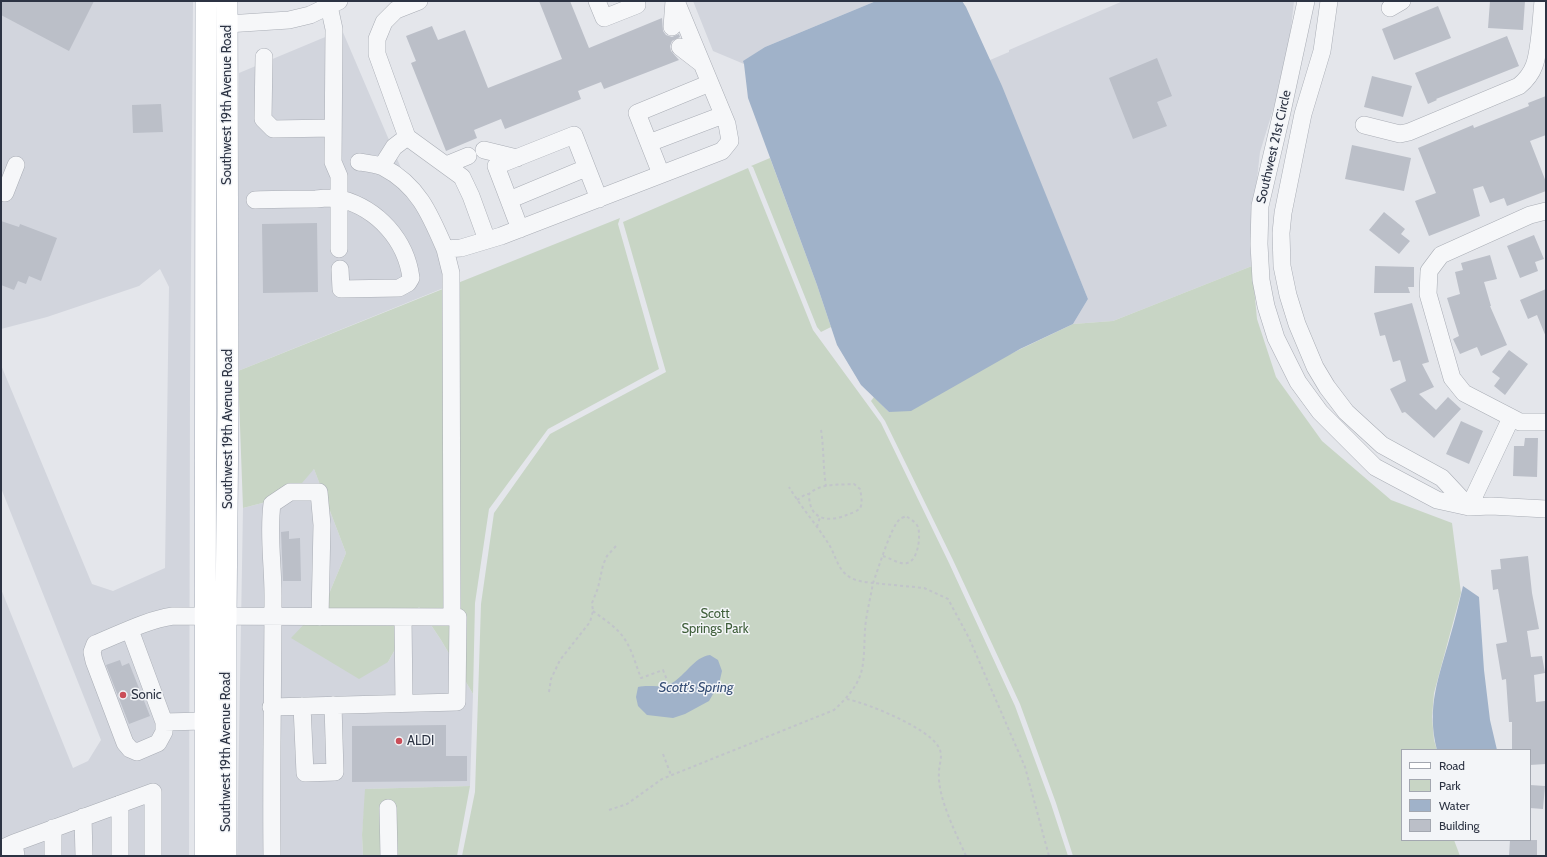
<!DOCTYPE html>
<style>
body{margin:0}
#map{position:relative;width:1547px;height:857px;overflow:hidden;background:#e4e6eb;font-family:Cabin,sans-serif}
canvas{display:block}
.frame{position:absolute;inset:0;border:2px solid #2c3343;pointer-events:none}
.legend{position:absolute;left:1401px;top:749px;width:130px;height:92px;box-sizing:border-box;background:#f3f5f8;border:1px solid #a3a7b0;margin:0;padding:5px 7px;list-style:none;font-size:12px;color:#2c3343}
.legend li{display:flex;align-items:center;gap:8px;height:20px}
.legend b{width:20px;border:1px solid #a3a7b0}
</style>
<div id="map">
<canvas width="1547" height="857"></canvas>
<div class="frame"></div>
<ul class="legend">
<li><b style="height:5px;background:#fff"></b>Road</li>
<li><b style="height:11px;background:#c8d5c5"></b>Park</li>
<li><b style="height:11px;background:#a0b2c9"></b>Water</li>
<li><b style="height:11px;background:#bbbfc8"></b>Building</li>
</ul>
</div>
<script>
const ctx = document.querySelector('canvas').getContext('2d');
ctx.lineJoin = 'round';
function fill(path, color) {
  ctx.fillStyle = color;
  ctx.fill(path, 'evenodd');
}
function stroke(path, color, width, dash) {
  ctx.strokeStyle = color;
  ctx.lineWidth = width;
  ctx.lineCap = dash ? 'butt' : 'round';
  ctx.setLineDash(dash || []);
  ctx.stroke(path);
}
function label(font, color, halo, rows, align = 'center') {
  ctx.font = font + ' Cabin,sans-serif';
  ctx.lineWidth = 3;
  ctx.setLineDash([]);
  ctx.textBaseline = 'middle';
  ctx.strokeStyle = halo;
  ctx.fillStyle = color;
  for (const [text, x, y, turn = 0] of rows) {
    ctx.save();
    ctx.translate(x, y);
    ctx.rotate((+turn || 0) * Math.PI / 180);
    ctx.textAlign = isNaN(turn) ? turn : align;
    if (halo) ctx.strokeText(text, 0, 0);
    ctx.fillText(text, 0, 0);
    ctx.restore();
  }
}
fill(new Path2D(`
 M 1,1 L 193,1 L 190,390 L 189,856 L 1,856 L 1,589 L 73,768 L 88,761 L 101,740 L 1,488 L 1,365 L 92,584 L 113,591 L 165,568 L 169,287 L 160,269 L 139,286 L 47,317 L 1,329 Z
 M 693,1 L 876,1 L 765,47 L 744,61 L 744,64 L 713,51 Z
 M 1123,1 L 1294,1 L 1287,64 L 1260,152 L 1250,242 L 1252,266 L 1113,321 L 1073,324 L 1088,299 L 990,60 L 1009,52 L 1009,50 Z
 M 342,30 L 451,285 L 238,371 L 239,73 Z
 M 314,469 L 346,553 L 326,601 L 388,662 L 419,607 L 441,640 L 473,694 L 470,786 L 366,789 L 362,835 L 363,856 L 237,856 L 243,508 L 270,501 Z`), '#d2d5dd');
fill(new Path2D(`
 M 770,158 L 817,285 L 831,327 L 821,332 L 817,327 L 753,167 L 751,166 Z
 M 748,168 L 813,330 L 881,423 L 949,563 L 1015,706 L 1051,804 L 1068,856 L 462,856 L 475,792 L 481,604 L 494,513 L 550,434 L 666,372 L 623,222 Z
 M 620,218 L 618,224 L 659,369 L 548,429 L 489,509 L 475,603 L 473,694 L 441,640 L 419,607 L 388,662 L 359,679 L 291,638 L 326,601 L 346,553 L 314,469 L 296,490 L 270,501 L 243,508 L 238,371 Z
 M 1252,266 L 1257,319 L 1276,377 L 1322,441 L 1391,500 L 1452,523 L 1461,593 L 1434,693 L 1432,717 L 1434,740 L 1437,750 L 1402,750 L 1402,840 L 1454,840 L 1460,856 L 1073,856 L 1056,803 L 1020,704 L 953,560 L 885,421 L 871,401 L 874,397 L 889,412 L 1073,324 L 1113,321 Z
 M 470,786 L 457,856 L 363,856 L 362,835 L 365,789 Z`), '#c8d5c5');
fill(new Path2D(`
 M 876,1 L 962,1 L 966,7 L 1002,86 L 1088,299 L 1073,324 L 1020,349 L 911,411 L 889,412 L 861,385 L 837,345 L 817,285 L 748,98 L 744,64 L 743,61 L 765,47 Z
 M 1463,586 L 1479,597 L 1484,670 L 1490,720 L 1497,750 L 1437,750 C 1426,707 1439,677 1450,637 C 1455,620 1459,603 1463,586 Z
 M 710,655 L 718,660 L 722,671 L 719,684 L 709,701 L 685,714 L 673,718 L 647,715 L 638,706 L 636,697 L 638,687 C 650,684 661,689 672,683 C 686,675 694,657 710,655 Z`), '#a0b2c9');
fill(new Path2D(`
 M 1,1 L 94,1 L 69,51 L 1,15 Z
 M 539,1 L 570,1 L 589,48 L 662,18 L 663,31 L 666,35 L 672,37 L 679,34 L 680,37 L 672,41 L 670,46 L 671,51 L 679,60 L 604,89 L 601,82 L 578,91 L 581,99 L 505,129 L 501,119 L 474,130 L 477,138 L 446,151 L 411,63 L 416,61 L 406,36 L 432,26 L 438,40 L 465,30 L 488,88 L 562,59 Z
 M 1490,1 L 1525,1 L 1523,30 L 1488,28 Z
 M 1438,6 L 1451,38 L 1394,60 L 1382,29 Z
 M 1507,36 L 1519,66 L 1436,99 L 1437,100 L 1428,104 L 1415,73 Z
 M 1157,58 L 1172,96 L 1157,102 L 1167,126 L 1133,139 L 1109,78 Z
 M 1372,76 L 1412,86 L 1403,117 L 1364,107 Z
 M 1546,96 L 1546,135 L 1530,141 L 1546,182 L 1546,191 L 1507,206 L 1504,198 L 1490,203 L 1483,186 L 1473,189 L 1480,216 L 1429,236 L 1415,201 L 1436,193 L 1418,148 L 1473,125 L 1474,128 L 1529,106 L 1528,103 Z
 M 161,104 L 163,132 L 133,133 L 132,105 Z
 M 1352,145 L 1411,158 L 1404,191 L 1345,179 Z
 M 1384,212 L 1405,229 L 1401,234 L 1410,241 L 1399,254 L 1369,230 Z
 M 1,221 L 19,227 L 20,224 L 57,238 L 41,281 L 29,276 L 26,284 L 18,281 L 14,290 L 1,285 Z
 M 317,223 L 318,292 L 263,293 L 262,224 Z
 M 1534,235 L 1544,259 L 1535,262 L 1538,271 L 1520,278 L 1507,246 Z
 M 1490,255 L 1497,279 L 1484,282 L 1491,306 L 1490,306 L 1507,345 L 1481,356 L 1477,347 L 1460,354 L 1453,339 L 1459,336 L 1447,298 L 1460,294 L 1455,272 L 1463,270 L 1461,263 Z
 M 1375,266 L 1414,267 L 1414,287 L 1408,287 L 1410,293 L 1374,293 Z
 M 1546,289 L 1546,337 L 1537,315 L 1528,319 L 1520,300 Z
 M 1412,303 L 1429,362 L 1422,364 L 1434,387 L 1419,394 L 1436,410 L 1448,397 L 1461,409 L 1434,438 L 1405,412 L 1402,413 L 1390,389 L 1406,381 L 1400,360 L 1393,362 L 1385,335 L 1380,336 L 1374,313 Z
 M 1509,350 L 1528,364 L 1505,395 L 1494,386 L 1500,378 L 1492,372 Z
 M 1461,421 L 1483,431 L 1469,464 L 1446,454 Z
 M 1525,438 L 1538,438 L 1537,477 L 1513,476 L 1514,446 L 1524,446 Z
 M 289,531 L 289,539 L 300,538 L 301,581 L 283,581 L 281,532 Z
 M 1528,556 L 1532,593 L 1539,629 L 1527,631 L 1531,657 L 1542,656 L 1545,673 L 1534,675 L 1536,702 L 1545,701 L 1546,764 L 1530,765 L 1530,750 L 1512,750 L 1512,722 L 1509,722 L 1506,679 L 1502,680 L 1496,644 L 1507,642 L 1498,589 L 1493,590 L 1491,570 L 1501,569 L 1500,559 Z
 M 120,660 L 122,666 L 129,663 L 150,716 L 129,724 L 106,665 Z
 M 446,725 L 446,756 L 467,756 L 467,781 L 352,782 L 352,726 Z
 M 1530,785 L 1545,786 L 1543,809 L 1530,808 Z
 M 1510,840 L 1537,840 L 1537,856 L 1509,856 Z`), '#bbbfc8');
const minor = new Path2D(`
 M 597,1 L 604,18 L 637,5 L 635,1
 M 1306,1 L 1282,112 L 1260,206 L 1259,244 L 1261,280 L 1266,306 L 1276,338 L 1298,382 L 1320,412 L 1375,467 L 1437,500 L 1469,507 L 1491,506 L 1546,509
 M 1329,1 L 1322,51 L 1303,114 L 1283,213 L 1281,233 L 1282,266 L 1288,295 L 1297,324 L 1315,367 L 1327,387 L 1346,412 L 1382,445 L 1442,478 L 1469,507
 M 329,6 L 334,29 L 333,162 L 339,176 L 339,249
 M 1390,8 L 1402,1
 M 227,24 L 289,20 L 310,15 L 339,1
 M 672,27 L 674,1
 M 680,47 L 702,64
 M 264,57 L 263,119 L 273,129 L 333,128
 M 1364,125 L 1400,134 L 1409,132 L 1519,86 C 1525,81 1531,74 1534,66 C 1540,51 1541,19 1543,1
 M 407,137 L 462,177 L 471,196 L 487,240
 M 649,143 L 723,115
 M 484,150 L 517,158
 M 359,162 C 366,163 376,164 383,167 C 418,185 430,214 445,249 L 461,248 L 501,236 L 722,151 L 730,141 L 727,124 L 676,1
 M 446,165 L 468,156
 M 382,166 L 394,147 L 407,137 L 377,54 L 377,39 L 384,22 L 396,10 L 419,1
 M 661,174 L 637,113 L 710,83
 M 5,193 L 16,165
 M 255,200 C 275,199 296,199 316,199 C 324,198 333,197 341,199 C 378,209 406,240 411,278 L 408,283 L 399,288 L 341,289 L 340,269
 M 509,200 L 586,168
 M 1546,211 L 1530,215 L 1441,255 L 1429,271 L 1428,294 L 1452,378 L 1464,393 L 1520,422 L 1546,422
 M 520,229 L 496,166 L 574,135 L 599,199
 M 445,249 L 451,273 L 452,617
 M 1469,507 L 1511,418
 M 403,617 L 404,703
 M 130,630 L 164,722 L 164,732 L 158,743 L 137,752 L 130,749 L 125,743 L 94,661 L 92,652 L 95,644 C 120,634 146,620 173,616 L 458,617 L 457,702 L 271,707
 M 302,706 L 305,773 L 335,772 L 333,705
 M 164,722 L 205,721
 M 120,804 L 120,856
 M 388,808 L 389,856
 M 83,817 L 84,856
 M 53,828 L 53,856
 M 14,843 L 153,792 L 153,856
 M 1,849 L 14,843 L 16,856
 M 272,856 C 271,769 273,682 273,595 C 273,564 268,534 272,504 L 290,492 L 319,492 L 322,525 L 320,617`);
const major = new Path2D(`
 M 205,856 L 206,1
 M 226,856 L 226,617 L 228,410 L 227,1`);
stroke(minor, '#a9adb5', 18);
stroke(major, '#a3aab6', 22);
stroke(new Path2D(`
 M 821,430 C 824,449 823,468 826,486
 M 797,500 L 806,494 L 809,494 C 809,521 829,523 849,514 C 852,513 858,511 860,508 C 863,504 861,494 860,489 L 854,484 C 840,485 820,483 809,494
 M 817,527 L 820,517
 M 883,556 C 890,558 900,565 907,563 C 918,561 921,536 918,527 C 916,522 910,519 906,516 C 905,517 901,518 900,519 C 891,526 878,570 873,583 L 924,588 L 948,599 L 969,638 L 1025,767 L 1049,856
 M 593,611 C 602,618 612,624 620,633 C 631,645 635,663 641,678 L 663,670 L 667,680
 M 549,692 L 551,679 L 560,660 L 590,622 L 593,611 L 592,603 L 598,588 L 603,565 L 607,556 L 616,546
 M 847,699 C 869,704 926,727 938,746 C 944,755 939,763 939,772 C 937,797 956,833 966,856
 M 663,754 L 671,775
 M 609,810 L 627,804 L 662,779 L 834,710 C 848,697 861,683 863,663 C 865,649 864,634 866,620 C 868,607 871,595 873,583 C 865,582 853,581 847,575 C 837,568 835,553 828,543 C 816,524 801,507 789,487`), '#c1c4ca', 2, [3, 3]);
stroke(minor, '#f6f7f9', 17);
stroke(major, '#fff', 21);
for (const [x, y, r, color] of [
 [123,695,4,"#ca4e59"],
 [399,741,4,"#ca4e59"]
]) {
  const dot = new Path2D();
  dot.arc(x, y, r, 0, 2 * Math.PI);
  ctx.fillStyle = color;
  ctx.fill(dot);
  stroke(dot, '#f3f5f8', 1.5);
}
label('13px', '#2c3343', '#f3f5f8', [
 ["Southwest 19th Avenue Road",227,105,-90],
 ["Southwest 21st Circle",1274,147,-77],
 ["Southwest 19th Avenue Road",228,429,-90],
 ["Southwest 19th Avenue Road",226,752,-90]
]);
label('13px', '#3e5e39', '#f3f5f8', [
 ["Scott",715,614],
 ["Springs Park",715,629]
]);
label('13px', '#2c3343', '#f3f5f8', [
 ["Sonic",131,695],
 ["ALDI",407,741]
], 'left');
label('italic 14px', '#374f76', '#f3f5f8', [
 ["Scott's Spring",696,688]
]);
</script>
